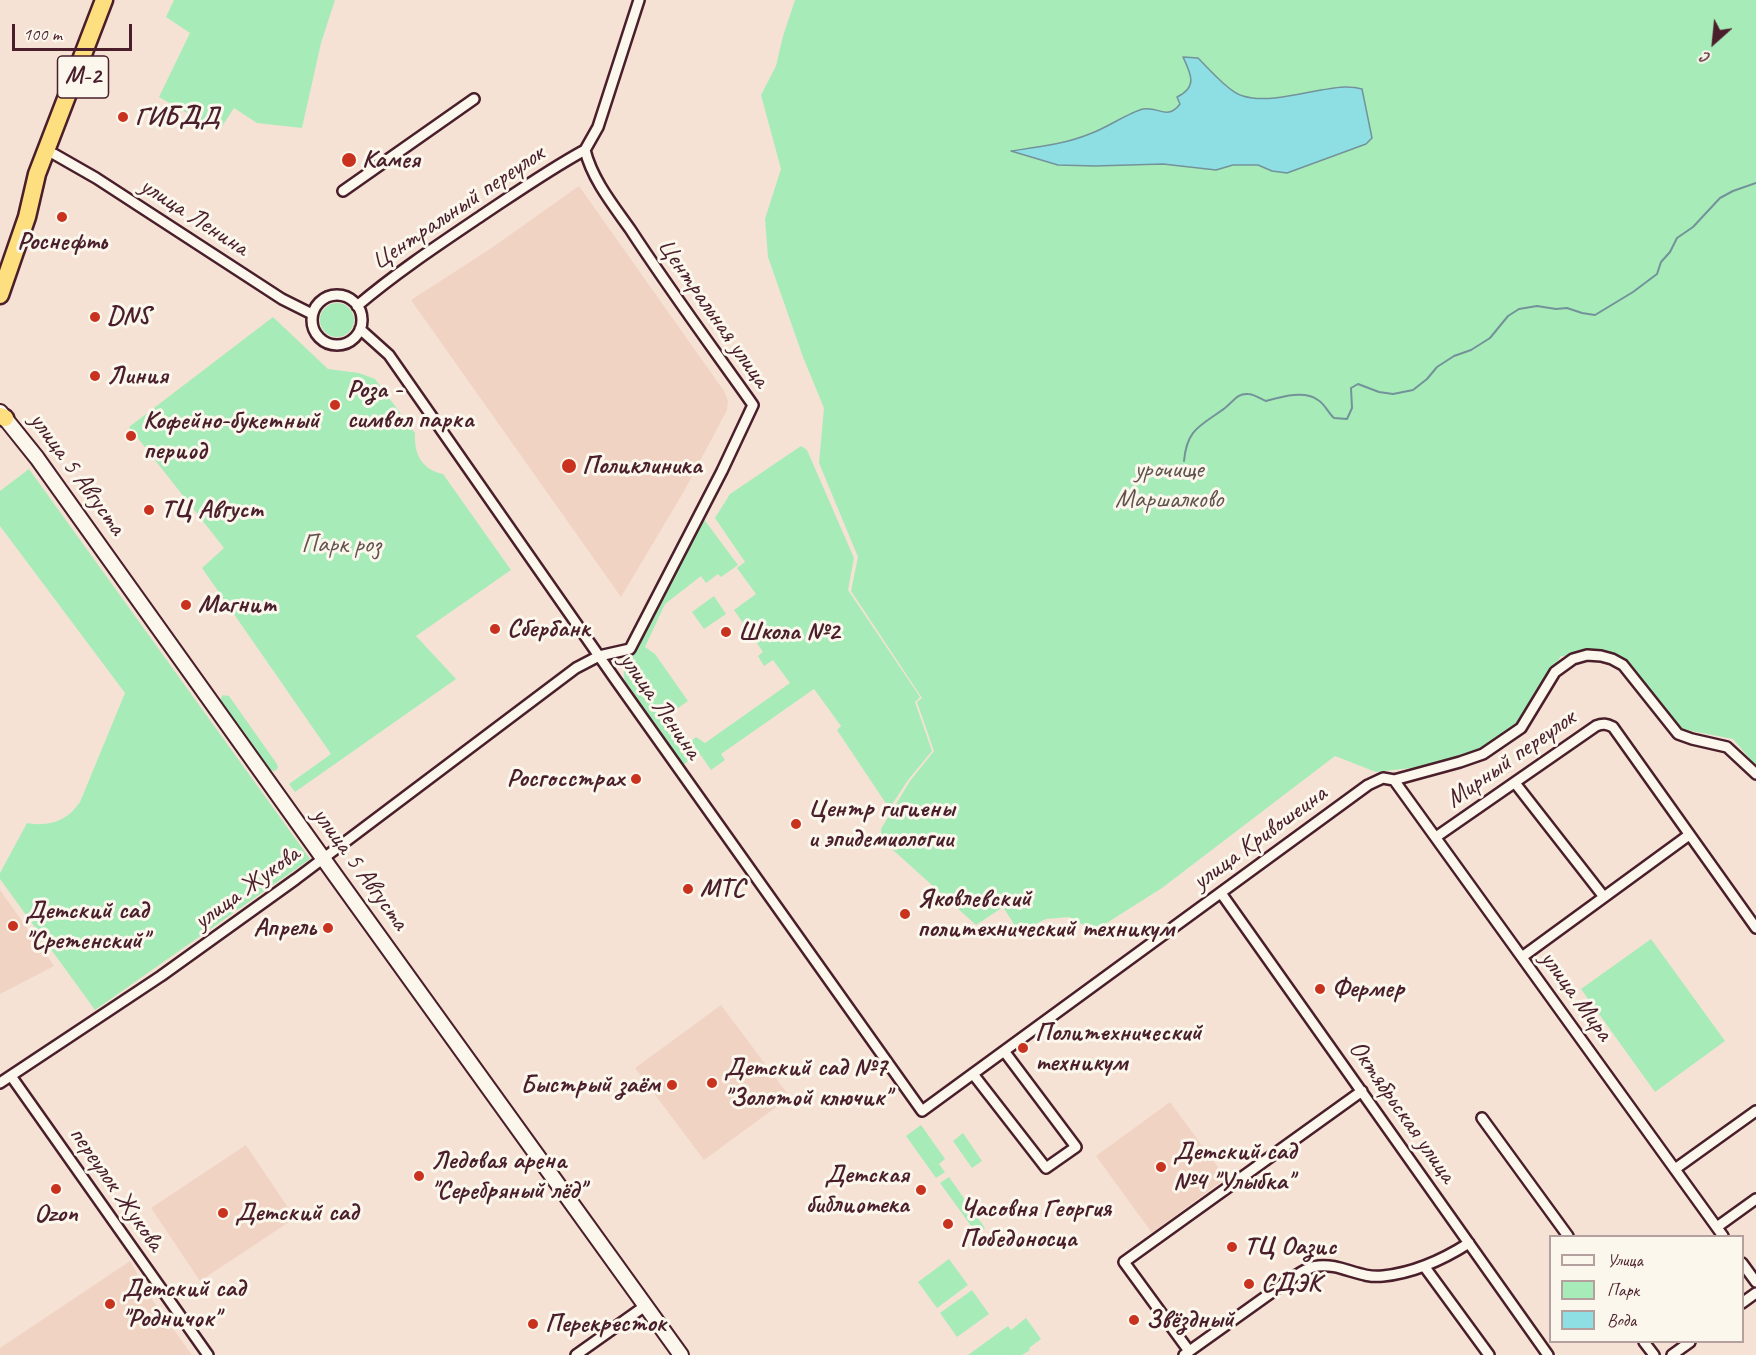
<!DOCTYPE html>
<meta charset="utf-8">
<style>
body{margin:0}
#map{position:relative;width:1756px;height:1355px;overflow:hidden;background:#f5e2d4;font-family:Caveat,sans-serif}
canvas{display:block}
.legend{position:absolute;left:1549px;top:1235px;width:195px;height:108px;box-sizing:border-box;background:#fbf7ec;border:2px solid #b4a19f;margin:0;padding:8px 10px;list-style:none;font-size:18px;color:#4a1f2b}
.legend li{display:flex;align-items:center;gap:12px;height:30px}
.legend b{width:30px;border:2px solid #b4a19f}
.north{position:absolute;left:1684px;top:12px;width:60px;height:60px;-webkit-text-stroke:4px #fbf7ec;paint-order:stroke;rotate:207deg;font-size:16px;font-weight:700;line-height:24px;text-align:center;color:#4a1f2b}
.north::after{content:'';display:block;margin:auto;width:21px;height:27px;background:#4a1f2b;clip-path:polygon(50% 0,100% 100%,50% 72%,0 100%)}
.scale{position:absolute;left:12px;top:24px;width:120px;height:27px;box-sizing:border-box;border:3px solid #4a1f2b;border-top:0;padding-left:8px;font-size:18px;line-height:21px;white-space:nowrap;color:#4a1f2b;-webkit-text-stroke:4px #fbf7ec;paint-order:stroke}
</style>
<div id="map">
<canvas width="1756" height="1355"></canvas>
<ul class="legend">
<li><b style="height:8px;background:#fbf7ec"></b>Улица</li>
<li><b style="height:16px;background:#a7ecb8"></b>Парк</li>
<li><b style="height:16px;background:#8edfe4"></b>Вода</li>
</ul>
<div class="north">С</div>
<div class="scale">100 m</div>
</div>
<script>
const ctx = document.querySelector('canvas').getContext('2d');
ctx.lineJoin = 'round';
function fill(path, color) {
  ctx.fillStyle = color;
  ctx.fill(path, 'evenodd');
}
function stroke(path, color, width, dash) {
  ctx.strokeStyle = color;
  ctx.lineWidth = width;
  ctx.lineCap = dash ? 'butt' : 'round';
  ctx.setLineDash(dash || []);
  ctx.stroke(path);
}
function label(font, color, halo, rows, align = 'center') {
  ctx.font = font + ' Caveat,sans-serif';
  ctx.lineWidth = 6;
  ctx.setLineDash([]);
  ctx.textBaseline = 'middle';
  ctx.strokeStyle = halo;
  ctx.fillStyle = color;
  for (const [text, x, y, turn = 0] of rows) {
    ctx.save();
    ctx.translate(x, y);
    ctx.rotate((+turn || 0) * Math.PI / 180);
    ctx.textAlign = isNaN(turn) ? turn : align;
    if (halo) ctx.strokeText(text, 0, 0);
    ctx.fillText(text, 0, 0);
    ctx.restore();
  }
}
fill(new Path2D(`
 M 579,186 L 724,391 L 728,401 L 727,410 L 683,493 L 621,597 L 411,300 L 490,249 Z
 M 0,890 L 54,966 L 0,994 Z
 M 721,1005 L 790,1097 L 704,1160 L 635,1068 Z
 M 1170,1102 L 1226,1178 L 1152,1233 L 1096,1156 Z
 M 246,1145 L 295,1218 L 200,1281 L 151,1208 Z
 M 130,1261 L 151,1298 L 192,1355 L 0,1355 L 0,1348 Z`), '#f1d3c3');
fill(new Path2D(`
 M 174,0 L 335,0 L 321,43 L 302,128 L 257,123 L 234,108 L 219,131 L 159,97 L 190,33 L 166,17 Z
 M 795,0 L 1756,0 L 1756,766 L 1733,739 L 1676,728 L 1623,657 L 1561,656 L 1511,734 L 1465,755 L 1420,767 L 1376,772 L 1335,756 L 1162,888 L 1094,931 L 1069,917 L 1046,919 L 1019,932 L 1003,907 L 976,925 L 882,840 L 881,829 L 910,781 L 934,751 L 917,702 L 922,698 L 851,591 L 858,557 L 819,463 L 824,408 L 803,357 L 768,257 L 765,219 L 781,169 L 761,95 L 776,66 L 783,36 ZM 1198,58 C 1210,71 1224,87 1240,95 C 1259,105 1329,89 1353,86 L 1372,138 L 1366,144 L 1287,173 L 1272,171 L 1258,165 L 1233,165 L 1216,170 L 1163,164 L 1095,166 L 1013,152 L 1059,144 L 1091,134 L 1143,109 L 1156,110 L 1164,113 L 1175,111 L 1181,104 L 1191,85 L 1190,72 Z
 M320 320a17 17 0 1 1 34 0a17 17 0 1 1-34 0Z
 M 273,317 L 328,369 L 359,373 L 375,379 L 415,433 C 414,454 421,469 443,474 L 511,570 L 416,636 L 456,679 L 295,792 L 289,784 L 331,754 L 202,568 L 224,548 L 129,427 Z
 M 801,446 L 807,450 L 854,558 L 848,590 L 920,697 L 915,702 L 932,751 L 908,780 L 891,806 L 885,802 L 837,730 L 841,726 L 814,689 L 721,754 L 725,760 L 711,770 L 691,741 L 696,737 L 705,743 L 790,683 L 773,660 L 764,666 L 758,656 L 763,652 L 734,610 L 756,594 L 737,568 L 745,562 L 715,518 L 730,494 Z
 M 29,469 L 310,859 L 95,1010 L 0,879 L 0,873 L 27,823 C 50,827 67,821 80,802 L 125,693 L 0,526 L 0,491 Z
 M 700,514 L 738,565 L 721,577 L 718,574 L 706,583 L 701,576 L 665,604 L 645,647 L 655,654 L 688,701 L 671,713 L 698,754 L 683,765 L 625,681 C 623,671 623,665 627,656 Z
 M 714,596 L 726,614 L 704,629 L 692,612 Z
 M 223,695 L 229,696 L 277,764 L 278,768 L 275,771 L 269,770 L 221,702 L 221,698 Z
 M 1651,939 L 1725,1041 L 1655,1092 L 1581,989 Z
 M 921,1125 L 945,1159 L 939,1164 L 945,1172 L 936,1178 L 906,1136 Z
 M 963,1133 L 982,1161 L 972,1168 L 953,1141 Z
 M 949,1177 L 985,1228 L 977,1234 L 940,1183 Z
 M 949,1259 L 968,1285 L 937,1308 L 918,1282 Z
 M 972,1290 L 989,1314 L 957,1337 L 940,1313 Z
 M 1026,1318 L 1041,1339 L 1029,1348 L 1030,1350 L 1022,1355 L 968,1355 L 1008,1326 L 1011,1330 Z`), '#a7ecb8');
const water = new Path2D(`
 M 1183,57 L 1198,58 C 1208,68 1230,93 1243,96 C 1266,103 1298,94 1321,90 C 1335,88 1348,85 1362,89 L 1372,138 L 1366,144 L 1287,173 L 1272,171 L 1258,165 L 1233,165 L 1216,170 L 1163,164 L 1095,166 L 1058,165 L 1011,151 C 1039,147 1066,144 1092,133 C 1106,128 1130,112 1143,109 C 1159,106 1167,121 1180,104 L 1177,97 C 1198,87 1191,74 1183,57 Z`);
fill(water, '#8edfe4');
stroke(water, '#73929a', 1.5);
stroke(new Path2D(`
 M 1184,461 C 1187,428 1201,426 1225,408 C 1233,402 1237,393 1248,394 C 1254,394 1261,399 1266,401 C 1281,397 1304,390 1318,400 C 1325,404 1328,413 1334,418 L 1347,419 L 1352,408 L 1351,388 L 1358,384 L 1379,392 L 1393,394 L 1413,390 L 1427,379 L 1437,367 L 1454,356 L 1471,350 L 1490,338 L 1508,316 L 1519,309 L 1537,306 L 1556,309 L 1567,308 L 1582,313 L 1595,315 L 1633,292 L 1657,274 L 1661,262 L 1670,252 L 1677,238 L 1693,227 L 1720,198 L 1733,191 L 1756,183`), '#73929a', 2);
const street = new Path2D(`
 M 54,154 L 96,178 L 282,299 L 312,314
 M 343,191 L 474,99
 M312 320a25 25 0 1 1 50 0a25 25 0 1 1-50 0Z
 M 357,306 C 397,272 441,243 484,214 C 517,192 550,169 585,150
 M 360,329 L 389,355 L 615,679 L 922,1111 L 1368,785 L 1383,778 L 1394,780 L 1460,762 L 1483,754 L 1521,728 L 1555,672 L 1573,659 L 1587,655 L 1601,656 L 1612,659 L 1623,665 L 1678,734 L 1692,739 L 1727,747 L 1756,774
 M 1394,780 L 1723,1236
 M 1515,783 L 1604,897
 M 1436,837 L 1596,726 C 1603,723 1607,724 1613,727 L 1756,928
 M 1221,893 L 1548,1355
 M 1522,957 L 1689,835
 M 973,1074 L 1046,1168 L 1076,1147 L 1004,1051
 M 11,1076 L 208,1355
 M 0,1083 L 161,976 L 296,879 L 576,668 L 599,656 L 630,649 L 722,471 L 753,405 C 712,347 669,289 630,229 C 613,205 592,179 585,150 L 598,127 L 639,0
 M 1482,1118 L 1568,1236
 M 1675,1169 L 1756,1111
 M 1717,1227 L 1756,1199
 M 1742,1263 L 1756,1282
 M 1424,1266 L 1489,1355
 M 1742,1303 L 1756,1293
 M 1644,1342 L 1654,1355
 M 1189,1351 L 1124,1262 L 1362,1091
 M 576,1355 L 645,1306
 M 1184,1355 L 1289,1280 C 1298,1274 1308,1267 1318,1266 C 1340,1263 1360,1279 1383,1276 C 1413,1273 1444,1259 1469,1243
 M 1672,1355 L 1690,1342`);
const secondary = new Path2D(`
 M 0,412 L 37,458 L 335,875 L 681,1355`);
const highway = new Path2D(`
 M 0,295 L 27,217 L 37,174 L 104,0
 M 0,416 L 5,418`);
stroke(street, '#4a1f2b', 14);
stroke(secondary, '#4a1f2b', 18);
stroke(highway, '#4a1f2b', 21);
stroke(street, '#fbf7ec', 9);
stroke(secondary, '#fbf7ec', 14);
stroke(highway, '#fedf80', 16);
for (const [x, y, r, color] of [
 [123,117,6,"#c8321e"],
 [349,160,8,"#c8321e"],
 [62,217,6,"#c8321e"],
 [95,317,6,"#c8321e"],
 [95,376,6,"#c8321e"],
 [335,405,6,"#c8321e"],
 [131,436,6,"#c8321e"],
 [569,466,8,"#c8321e"],
 [149,510,6,"#c8321e"],
 [186,605,6,"#c8321e"],
 [495,629,6,"#c8321e"],
 [726,632,6,"#c8321e"],
 [636,779,6,"#c8321e"],
 [796,824,6,"#c8321e"],
 [688,889,6,"#c8321e"],
 [905,914,6,"#c8321e"],
 [13,926,6,"#c8321e"],
 [328,928,6,"#c8321e"],
 [1320,989,6,"#c8321e"],
 [1023,1048,6,"#c8321e"],
 [712,1083,6,"#c8321e"],
 [672,1085,6,"#c8321e"],
 [1161,1167,6,"#c8321e"],
 [419,1176,6,"#c8321e"],
 [56,1189,6,"#c8321e"],
 [921,1190,6,"#c8321e"],
 [223,1213,6,"#c8321e"],
 [948,1224,6,"#c8321e"],
 [1232,1247,6,"#c8321e"],
 [1249,1284,6,"#c8321e"],
 [110,1304,6,"#c8321e"],
 [1134,1320,6,"#c8321e"],
 [533,1324,6,"#c8321e"]
]) {
  const dot = new Path2D();
  dot.arc(x, y, r, 0, 2 * Math.PI);
  ctx.fillStyle = color;
  ctx.fill(dot);
  stroke(dot, '#fbf7ec', 2);
}
for (const [x, y, w] of [
 [83,77,51]
]) {
  const box = new Path2D();
  box.roundRect(x - w / 2, y - 21, w, 42, 4.5);
  ctx.fillStyle = '#fbf7ec';
  ctx.fill(box);
  stroke(box, '#4a1f2b', 1.5);
}
label('bold 24px', '#4a1f2b', null, [
 ["М-2",83,77]
]);
label('bold 26px', '#4a1f2b', '#fbf7ec', [
 ["ГИБДД",135,117],
 ["Камея",362,160],
 ["Роснефть",62,242,"center"],
 ["DNS",107,317],
 ["Линия",107,376],
 ["Роза -",347,390],
 ["символ парка",347,420],
 ["Кофейно-букетный",143,421],
 ["период",143,451],
 ["Поликлиника",582,466],
 ["ТЦ Август",161,510],
 ["Магнит",198,605],
 ["Сбербанк",507,629],
 ["Школа №2",738,632],
 ["Росгосстрах",624,779,"right"],
 ["Центр гигиены",808,809],
 ["и эпидемиологии",808,839],
 ["МТС",700,889],
 ["Яковлевский",917,899],
 ["политехнический техникум",917,929],
 ["Детский сад",25,911],
 ["\"Сретенский\"",25,941],
 ["Апрель",316,928,"right"],
 ["Фермер",1332,989],
 ["Политехнический",1035,1033],
 ["техникум",1035,1063],
 ["Детский сад №7",724,1068],
 ["\"Золотой ключик\"",724,1098],
 ["Быстрый заём",660,1085,"right"],
 ["Детский сад",1173,1152],
 ["№4 \"Улыбка\"",1173,1182],
 ["Ледовая арена",431,1161],
 ["\"Серебряный лёд\"",431,1191],
 ["Детская",909,1175,"right"],
 ["библиотека",909,1205,"right"],
 ["Часовня Георгия",960,1209],
 ["Победоносца",960,1239],
 ["Детский сад",235,1213],
 ["Ozon",56,1214,"center"],
 ["ТЦ Оазис",1244,1247],
 ["СДЭК",1261,1284],
 ["Детский сад",122,1289],
 ["\"Родничок\"",122,1319],
 ["Звёздный",1146,1320],
 ["Перекресток",545,1324]
], 'left');
label('26px', '#4a1f2b', '#fbf7ec', [
 ["Центральный переулок",458,208,-34],
 ["улица Ленина",194,217,33],
 ["Центральная улица",713,313,55],
 ["улица 5 Августа",77,474,54],
 ["улица Ленина",660,706,55],
 ["Мирный переулок",1511,759,-35],
 ["улица Кривошеина",1260,838,-36],
 ["улица 5 Августа",360,869,54],
 ["улица Жукова",247,888,-36],
 ["улица Мира",1576,996,54],
 ["Октябрьская улица",1402,1112,55],
 ["переулок Жукова",116,1189,55]
]);
label('26px', '#61524e', '#fbf7ec', [
 ["урочище",1169,470],
 ["Маршалково",1169,500],
 ["Парк роз",341,545]
]);
</script>
